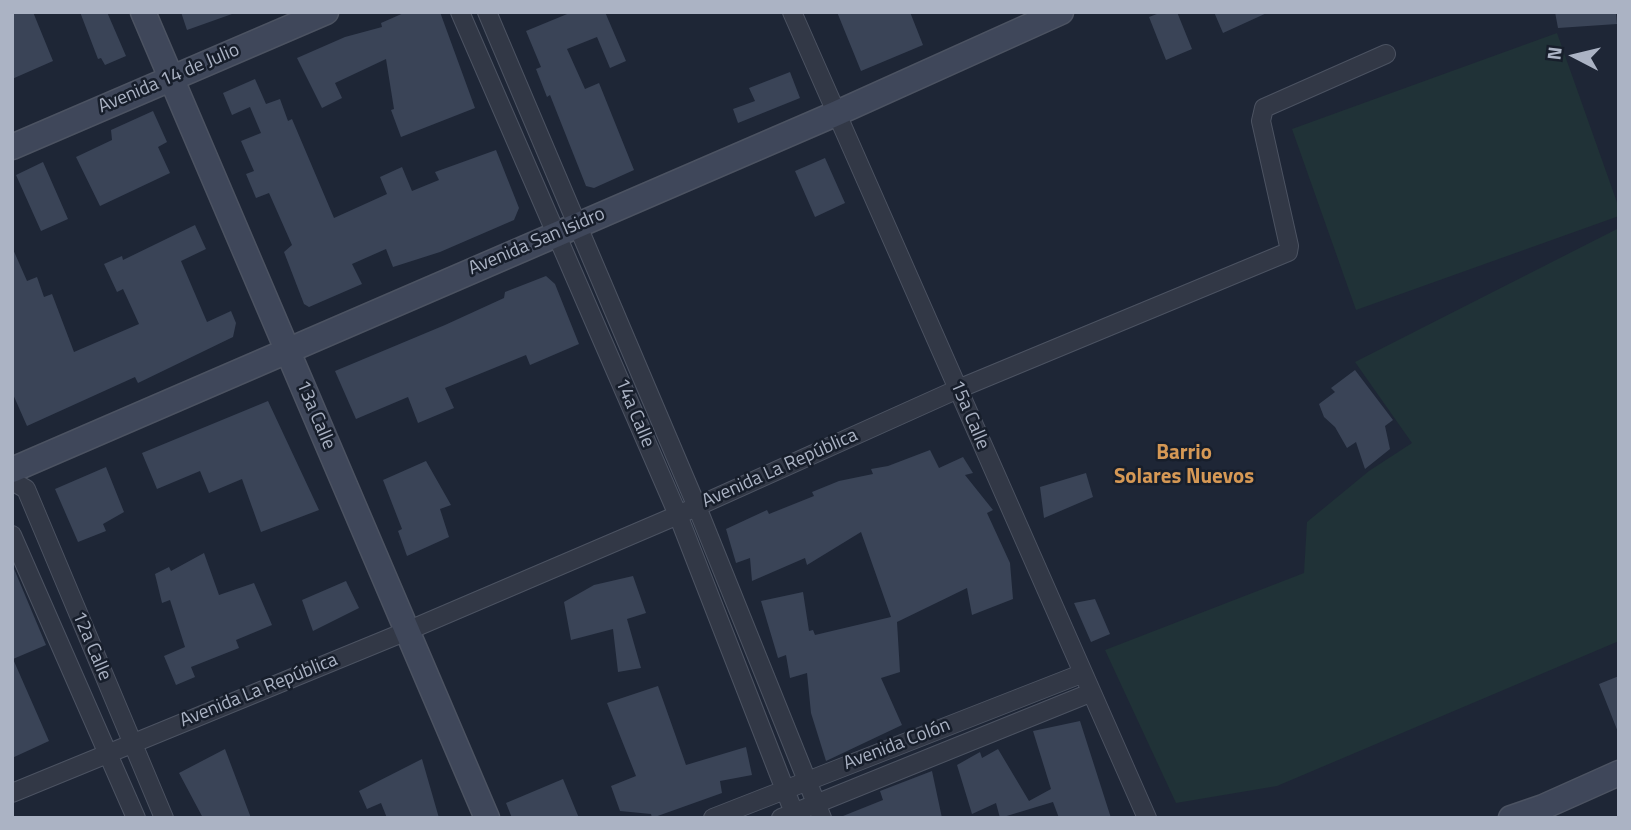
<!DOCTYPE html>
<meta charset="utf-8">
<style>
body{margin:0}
#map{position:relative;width:1631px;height:830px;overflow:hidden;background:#1e2636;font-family:"Titillium Web",sans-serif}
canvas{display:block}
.frame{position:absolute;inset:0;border:14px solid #abb3c4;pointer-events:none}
.north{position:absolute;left:1540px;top:21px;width:70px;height:70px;-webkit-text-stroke:5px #171e2b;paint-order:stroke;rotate:277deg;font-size:19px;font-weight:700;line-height:28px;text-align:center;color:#abb3c4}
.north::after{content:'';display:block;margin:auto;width:24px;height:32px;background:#abb3c4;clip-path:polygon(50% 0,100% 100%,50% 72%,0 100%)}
</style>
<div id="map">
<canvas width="1631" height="830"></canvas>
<div class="frame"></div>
<div class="north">N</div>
</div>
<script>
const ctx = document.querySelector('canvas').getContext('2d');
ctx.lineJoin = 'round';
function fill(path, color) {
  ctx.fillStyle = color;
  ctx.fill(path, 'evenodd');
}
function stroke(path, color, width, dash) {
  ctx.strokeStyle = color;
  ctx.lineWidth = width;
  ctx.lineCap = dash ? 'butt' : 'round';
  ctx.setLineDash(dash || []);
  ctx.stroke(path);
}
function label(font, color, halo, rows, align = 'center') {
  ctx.font = font + ' "Titillium Web",sans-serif';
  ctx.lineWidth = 5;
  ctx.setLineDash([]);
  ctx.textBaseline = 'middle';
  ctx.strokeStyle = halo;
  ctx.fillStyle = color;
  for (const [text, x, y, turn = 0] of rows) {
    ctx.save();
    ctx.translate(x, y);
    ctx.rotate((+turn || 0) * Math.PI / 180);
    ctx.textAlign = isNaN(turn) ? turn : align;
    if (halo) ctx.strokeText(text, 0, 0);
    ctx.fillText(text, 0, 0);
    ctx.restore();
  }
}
fill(new Path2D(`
 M 1557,33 L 1619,208 L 1619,216 L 1356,310 L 1292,129 Z
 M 1619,228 L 1619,641 L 1277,786 L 1176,803 L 1105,650 L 1304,573 L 1307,522 L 1369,471 L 1412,443 L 1355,362 Z`), '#203237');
fill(new Path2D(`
 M 12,12 L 33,12 L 53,61 L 12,79 Z
 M 80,12 L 107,12 L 126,56 L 105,65 L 101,58 L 98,59 Z
 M 181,12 L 232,12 L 232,14 L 187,30 Z
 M 406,12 L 440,12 L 475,108 L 401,137 L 391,110 L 394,109 L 386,59 L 335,83 L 342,98 L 322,108 L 297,58 L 345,37 L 382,27 L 381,23 Z
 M 572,12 L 605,12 L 626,61 L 610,68 L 597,37 L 567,49 L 585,89 L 599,83 L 634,170 L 594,188 L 586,186 L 550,95 L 547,97 L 536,69 L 541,67 L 526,31 Z
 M 837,12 L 910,12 L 923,45 L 861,71 Z
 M 1162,12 L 1177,12 L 1192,49 L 1166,60 L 1149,17 Z
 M 1214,12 L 1269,12 L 1223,33 Z
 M 1555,12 L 1616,12 L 1617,24 L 1558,28 Z
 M 790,72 L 800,98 L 738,123 L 733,109 L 755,101 L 749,88 Z
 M 255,79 L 266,104 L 280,99 L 288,121 L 292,119 L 334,218 L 387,194 L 380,177 L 402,167 L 412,191 L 439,180 L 435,172 L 496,150 L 519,208 L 514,220 L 440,252 L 393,267 L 386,249 L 352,264 L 362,284 L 309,307 L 304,304 L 284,252 L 292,245 L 269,193 L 256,198 L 246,174 L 254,171 L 241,141 L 261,133 L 250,107 L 232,115 L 223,93 Z
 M 153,111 L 167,142 L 158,147 L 170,173 L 100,206 L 76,157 L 112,140 L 111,130 Z
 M 825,158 L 845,203 L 815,217 L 795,171 Z
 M 43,162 L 68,219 L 41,231 L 16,175 Z
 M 195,225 L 206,249 L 181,261 L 207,322 L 231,311 L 236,323 L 233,337 L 138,383 L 135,377 L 27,426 L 12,392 L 12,247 L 27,281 L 37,277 L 44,297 L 52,294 L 74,352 L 139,324 L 123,289 L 117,292 L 104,264 L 122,256 L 123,260 Z
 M 546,276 L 555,284 L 579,344 L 530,365 L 526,355 L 445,388 L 454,408 L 418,423 L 408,397 L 356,419 L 335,371 L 445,325 L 504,298 L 505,292 Z
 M 1355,370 L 1393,420 L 1385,426 L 1390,449 L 1365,469 L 1356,442 L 1347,448 L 1335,427 L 1324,417 L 1319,404 L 1335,392 L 1331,388 Z
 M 268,401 L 319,510 L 261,532 L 242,479 L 209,493 L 200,471 L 157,489 L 142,453 Z
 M 930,450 L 939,468 L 963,457 L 973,473 L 965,475 L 993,510 L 987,513 L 1010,563 L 1013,599 L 972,615 L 967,588 L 897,622 L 900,672 L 881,678 L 902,725 L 826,761 L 811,713 L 807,673 L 790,678 L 786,655 L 778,658 L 761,601 L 803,592 L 809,631 L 813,630 L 815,635 L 891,617 L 861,532 L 807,565 L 805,558 L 752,581 L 750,558 L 736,563 L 726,529 L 767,510 L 769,514 L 814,496 L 812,492 L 839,481 L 873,474 L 871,469 L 888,466 Z
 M 426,461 L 451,505 L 440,509 L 449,537 L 407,556 L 398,531 L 402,529 L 383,480 Z
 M 106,467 L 124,512 L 103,524 L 106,531 L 78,542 L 55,489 Z
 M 1086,473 L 1093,497 L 1044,518 L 1040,487 Z
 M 204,553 L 219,595 L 254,583 L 272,625 L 236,640 L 239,648 L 191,667 L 195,677 L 176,685 L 164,656 L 185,647 L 170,600 L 162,603 L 155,574 L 169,567 L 171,571 Z
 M 12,564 L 46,645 L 13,659 L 49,741 L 12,758 Z
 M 633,576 L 646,613 L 627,619 L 641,668 L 618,672 L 613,629 L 571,640 L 564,602 L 594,585 Z
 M 346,581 L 359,608 L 313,631 L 302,600 Z
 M 1095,599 L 1110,634 L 1091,642 L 1074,603 Z
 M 1619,676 L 1619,731 L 1618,732 L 1599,684 Z
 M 658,686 L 686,765 L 746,747 L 752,775 L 720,781 L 722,793 L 652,818 L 651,814 L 620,811 L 611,786 L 636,776 L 607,703 Z
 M 1080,721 L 1111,818 L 1059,818 L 1053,802 L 1000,818 L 996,803 L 972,814 L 957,765 L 980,752 L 982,758 L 998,749 L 1029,801 L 1051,789 L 1033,731 Z
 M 225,749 L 251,818 L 203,818 L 179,773 Z
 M 422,759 L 439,818 L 387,818 L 381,803 L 367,809 L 359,791 Z
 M 932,771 L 942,818 L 838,818 L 883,800 L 880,791 Z
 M 563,779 L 579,818 L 512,818 L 506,803 Z`), '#3a4457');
const street = new Path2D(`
 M 460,12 L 678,515 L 796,818
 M 487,12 L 697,507 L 822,818
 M 792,12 L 1147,818
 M 12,481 L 26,489 L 164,818
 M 12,535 L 136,818
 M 12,793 L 407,631 L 678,515 L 958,389 L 1288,252 L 1289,246 L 1261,121 L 1264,108 L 1386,54
 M 713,818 L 1081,674
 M 781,818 L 1090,693`);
const secondary = new Path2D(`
 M 143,12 L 487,818
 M 12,147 L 326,12
 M 12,470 L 835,114 L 1061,12
 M 1511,818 L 1543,807 L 1619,773`);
stroke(street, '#4c5362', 20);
stroke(secondary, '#4c5362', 27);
stroke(street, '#323846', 18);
stroke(secondary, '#3f475a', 24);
label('19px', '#abb3c4', '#171e2b', [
 ["Avenida 14 de Julio",169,79,-23],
 ["Avenida San Isidro",537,242,-23],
 ["14a Calle",634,413,67],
 ["13a Calle",315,415,67],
 ["15a Calle",969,415,67],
 ["Avenida La República",780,469,-24],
 ["12a Calle",91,646,67],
 ["Avenida La República",259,691,-22],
 ["Avenida Colón",897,745,-21]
]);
label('bold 21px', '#d59855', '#171e2b', [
 ["Barrio",1184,454],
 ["Solares Nuevos",1184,478]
]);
</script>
